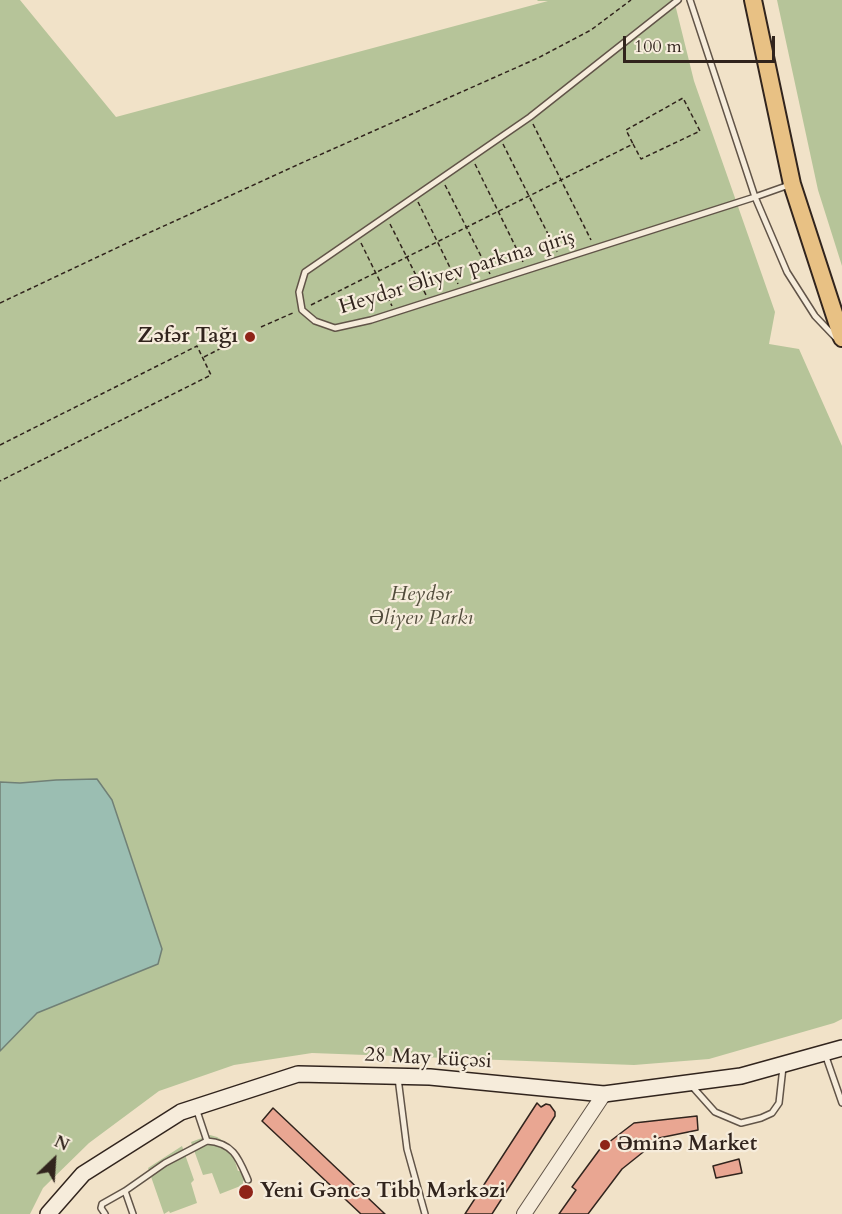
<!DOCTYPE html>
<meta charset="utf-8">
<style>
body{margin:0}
#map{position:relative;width:842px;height:1214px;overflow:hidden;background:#f1e2c8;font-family:Cardo,serif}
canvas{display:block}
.north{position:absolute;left:24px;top:1130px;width:60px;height:60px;-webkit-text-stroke:4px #f6ecdb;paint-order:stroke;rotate:25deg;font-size:16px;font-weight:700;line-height:24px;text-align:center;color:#31241d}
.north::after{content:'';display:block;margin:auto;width:21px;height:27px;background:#31241d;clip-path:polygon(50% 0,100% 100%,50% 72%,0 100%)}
.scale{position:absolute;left:623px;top:36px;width:152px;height:27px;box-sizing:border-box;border:3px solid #31241d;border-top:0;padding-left:8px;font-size:18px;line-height:21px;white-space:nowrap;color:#31241d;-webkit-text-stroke:4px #f6ecdb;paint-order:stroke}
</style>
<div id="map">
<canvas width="842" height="1214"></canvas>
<div class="north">N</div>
<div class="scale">100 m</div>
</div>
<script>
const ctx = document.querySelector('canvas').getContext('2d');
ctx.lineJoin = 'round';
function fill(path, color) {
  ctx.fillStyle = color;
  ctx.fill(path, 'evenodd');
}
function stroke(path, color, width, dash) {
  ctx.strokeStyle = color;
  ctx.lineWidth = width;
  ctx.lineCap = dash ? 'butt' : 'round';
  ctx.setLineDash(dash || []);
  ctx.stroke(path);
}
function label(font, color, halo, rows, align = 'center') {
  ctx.font = font + ' Cardo,serif';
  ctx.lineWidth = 4.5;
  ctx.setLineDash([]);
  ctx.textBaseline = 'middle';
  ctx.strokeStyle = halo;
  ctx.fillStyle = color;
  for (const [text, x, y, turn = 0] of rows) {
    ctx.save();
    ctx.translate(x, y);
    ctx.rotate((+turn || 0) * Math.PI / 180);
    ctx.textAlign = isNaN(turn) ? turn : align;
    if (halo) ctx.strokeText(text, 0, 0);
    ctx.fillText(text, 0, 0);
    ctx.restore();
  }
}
fill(new Path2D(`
 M 0,0 L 20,0 L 116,117 L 548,1 L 538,1 L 537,0 L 674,0 L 694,81 L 775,312 L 769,344 L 799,349 L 842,446 L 842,1019 L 834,1023 L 709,1059 L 634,1065 L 312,1053 L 234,1065 L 159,1091 L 89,1143 L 43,1188 L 30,1214 L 0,1214 Z
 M 777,0 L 842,0 L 842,266 L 818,190 Z
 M 210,1135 L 217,1137 L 230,1145 L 238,1171 L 247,1170 L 249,1178 L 243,1181 L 243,1185 L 220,1194 L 212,1173 L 203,1175 L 191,1142 Z
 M 182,1146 L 194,1180 L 191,1183 L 197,1203 L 170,1213 L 169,1211 L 164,1214 L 148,1168 Z`), '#b6c499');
const water = new Path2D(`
 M 97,779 L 112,800 L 162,949 L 158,964 L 37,1013 L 0,1051 L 0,782 L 20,783 L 56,780 Z`);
fill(water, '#9bbeb2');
stroke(water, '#718076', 1.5);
const building = new Path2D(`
 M 537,1103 L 541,1107 L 546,1104 L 550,1105 L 555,1112 L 555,1116 L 492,1214 L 465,1214 Z
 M 273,1108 L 385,1214 L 361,1214 L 262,1121 Z
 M 697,1116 L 698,1130 L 654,1139 L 658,1145 L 647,1149 L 622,1169 L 588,1214 L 559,1214 L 576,1190 L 572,1187 L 600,1149 L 634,1123 Z
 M 739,1159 L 742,1173 L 716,1178 L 713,1166 Z`);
fill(building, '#e9a692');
stroke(building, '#31241d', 1.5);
const service = new Path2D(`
 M 678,0 L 530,117 L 305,272 L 299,292 L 302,310 L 315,321 L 335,328 L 371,320 L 755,197 L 789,185
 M 690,0 L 755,197 L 787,272 L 815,316 L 835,337
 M 825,1054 L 842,1103
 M 398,1078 L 407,1149 L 425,1214
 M 690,1084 L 715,1112 L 741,1123 L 761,1118 L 772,1113 L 779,1103 L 783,1067
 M 207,1141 C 234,1143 239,1159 248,1180
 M 125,1191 L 133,1214
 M 105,1214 L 101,1208 L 102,1204 L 125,1191 L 165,1163 L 207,1141 L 196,1108`);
const tertiary = new Path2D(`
 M 524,1214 L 604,1094`);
const secondary = new Path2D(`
 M 48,1214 L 83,1174 L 181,1112 L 298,1074 L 430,1077 L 604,1094 L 741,1076 L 842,1048`);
const primary = new Path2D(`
 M 753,0 L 792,184 L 842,338`);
stroke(service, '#615448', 8);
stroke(tertiary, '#615448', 16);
stroke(secondary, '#31241d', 18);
stroke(primary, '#31241d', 20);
stroke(new Path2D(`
 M 533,124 L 591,240
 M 503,144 L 557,252
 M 475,164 L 523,262
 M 445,185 L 490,274
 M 418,202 L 458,284
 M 390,224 L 426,295
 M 361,243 L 392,306
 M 0,303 L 142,236 L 306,161 L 538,58 L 591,30 L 631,0
 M 311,305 L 633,144 L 641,159 L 700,131 L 683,98 L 626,130 L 633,144
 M 261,327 L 295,312
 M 204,357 L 235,341
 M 0,445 L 197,346 L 211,375 L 0,481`), '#31241d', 1.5, [4.5, 3]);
stroke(service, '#f6ecdb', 5);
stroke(tertiary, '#f6ecdb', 14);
stroke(secondary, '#f6ecdb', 15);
stroke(primary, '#e8c184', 16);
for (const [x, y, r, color] of [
 [250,337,6,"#8f2418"],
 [605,1145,6,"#8f2418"],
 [246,1192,8,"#8f2418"]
]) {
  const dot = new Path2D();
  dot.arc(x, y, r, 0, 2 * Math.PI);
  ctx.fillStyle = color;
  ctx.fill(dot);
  stroke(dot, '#f6ecdb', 2);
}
label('21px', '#31241d', '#f6ecdb', [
 ["Heydər Əliyev parkına qiriş",457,273,-17],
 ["28 May küçəsi",428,1059,3]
]);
label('bold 21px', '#31241d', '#f6ecdb', [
 ["Zəfər Tağı",238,337,"right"],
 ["Əminə Market",617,1145],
 ["Yeni Gəncə Tibb Mərkəzi",260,1192]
], 'left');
label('italic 21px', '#524c3c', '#f6ecdb', [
 ["Heydər",421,595],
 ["Əliyev Parkı",421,619]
]);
</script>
